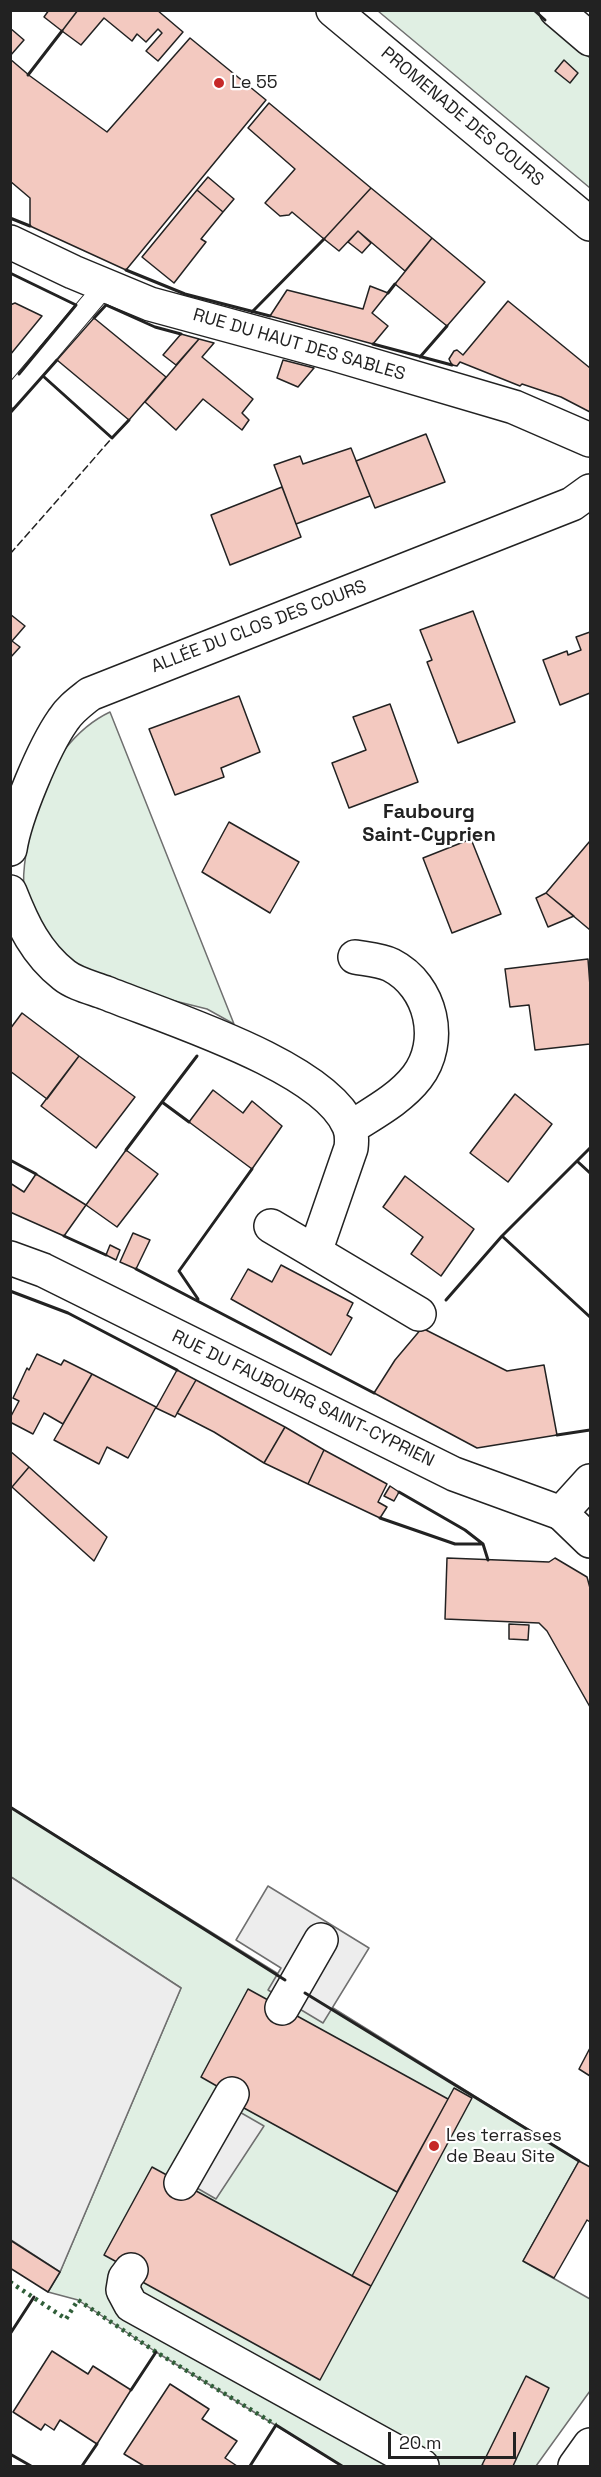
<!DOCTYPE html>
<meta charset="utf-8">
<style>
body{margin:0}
#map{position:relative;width:601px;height:2477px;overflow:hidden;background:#fff;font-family:"Space Grotesk",sans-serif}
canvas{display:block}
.frame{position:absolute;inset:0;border:12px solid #222;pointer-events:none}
.scale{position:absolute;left:388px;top:2432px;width:128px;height:27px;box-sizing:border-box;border:3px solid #222;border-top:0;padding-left:8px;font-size:18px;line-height:21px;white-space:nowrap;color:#222;-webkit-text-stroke:4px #fff;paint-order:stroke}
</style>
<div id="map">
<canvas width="601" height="2477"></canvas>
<div class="frame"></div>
<div class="scale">20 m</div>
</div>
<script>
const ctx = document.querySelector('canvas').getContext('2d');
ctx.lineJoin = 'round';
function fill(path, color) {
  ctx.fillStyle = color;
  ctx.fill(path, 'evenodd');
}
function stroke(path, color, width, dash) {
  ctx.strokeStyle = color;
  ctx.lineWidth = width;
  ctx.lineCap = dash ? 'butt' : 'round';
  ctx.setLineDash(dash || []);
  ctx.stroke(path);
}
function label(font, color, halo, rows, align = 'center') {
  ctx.font = font + ' "Space Grotesk",sans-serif';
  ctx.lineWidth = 4.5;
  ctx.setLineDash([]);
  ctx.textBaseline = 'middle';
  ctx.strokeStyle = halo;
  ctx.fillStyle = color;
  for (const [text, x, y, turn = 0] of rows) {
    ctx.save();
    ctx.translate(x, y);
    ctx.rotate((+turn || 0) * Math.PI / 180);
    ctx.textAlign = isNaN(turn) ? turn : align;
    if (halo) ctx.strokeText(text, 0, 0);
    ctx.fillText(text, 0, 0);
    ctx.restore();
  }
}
const green = new Path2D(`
 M 378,11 L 534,11 L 590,58 L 590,188 Z
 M 110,712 L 234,1024 L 207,1009 L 155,996 L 62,962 C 51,942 33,918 26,898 C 15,866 44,775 65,749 C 77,734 93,720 110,712 Z
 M 10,1807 L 579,2161 L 523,2261 L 590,2299 L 590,2391 L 536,2466 L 342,2466 L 156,2352 L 78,2300 L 48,2292 L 60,2272 L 181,1988 L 11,1877 Z`);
fill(green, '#e0efe3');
stroke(green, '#6f6f6f', 1.5);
const parking = new Path2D(`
 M 11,1877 L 181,1988 L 60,2272 L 11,2240 Z
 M 268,1886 L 369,1948 L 323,2023 L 268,1990 L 281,1968 L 236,1940 Z
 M 217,2099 L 264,2126 L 216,2199 L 171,2173 Z`);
fill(parking, '#ededed');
stroke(parking, '#6f6f6f', 1.5);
const building = new Path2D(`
 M 49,10 L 78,10 L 62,31 L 44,17 Z
 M 78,10 L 157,10 L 183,32 L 158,61 L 146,51 L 162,33 L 158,29 L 146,42 L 137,34 L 132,41 L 104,18 L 81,45 L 62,31 Z
 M 10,28 L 24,40 L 10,56 Z
 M 190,38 L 266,100 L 126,270 L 30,226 L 30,198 L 10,181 L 10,59 L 30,76 L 107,132 Z
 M 564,60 L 578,73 L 570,83 L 555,71 Z
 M 269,103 L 371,188 L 324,239 L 292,212 L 289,215 L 280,216 L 265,203 L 295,169 L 248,128 Z
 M 208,177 L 234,199 L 223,212 L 197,190 Z
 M 371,188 L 432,238 L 405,271 L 358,231 L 339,251 L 324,239 Z
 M 197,190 L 223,212 L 201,239 L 206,242 L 174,283 L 142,257 Z
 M 358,231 L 371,243 L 362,253 L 348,242 Z
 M 432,238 L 485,282 L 447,326 L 395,284 Z
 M 370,286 L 388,293 L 372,313 L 388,326 L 373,344 L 270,316 L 287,290 L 363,309 Z
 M 508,301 L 590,368 L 590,412 L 561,397 L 522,384 L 520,386 L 460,362 L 457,366 L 452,365 L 449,359 L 454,351 L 457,350 L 463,355 Z
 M 15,303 L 42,316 L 10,355 L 10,305 Z
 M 94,318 L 166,377 L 129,420 L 57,360 Z
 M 181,334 L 199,339 L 176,365 L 163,355 Z
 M 199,339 L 214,343 L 202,357 L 253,399 L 242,413 L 249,420 L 242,430 L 203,399 L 176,430 L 145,402 Z
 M 283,360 L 314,368 L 298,387 L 277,378 Z
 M 426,434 L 445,482 L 375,508 L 356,461 Z
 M 351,448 L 370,496 L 296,524 L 274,465 L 300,456 L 303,464 Z
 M 282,487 L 301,537 L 230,565 L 211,515 Z
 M 473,611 L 515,722 L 458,743 L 427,662 L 432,660 L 420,630 Z
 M 10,614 L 25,626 L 12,641 L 20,647 L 10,658 Z
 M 590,632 L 590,693 L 560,705 L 543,660 L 567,651 L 568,655 L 581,650 L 576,637 Z
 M 239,696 L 260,752 L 221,768 L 224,777 L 175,795 L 149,729 Z
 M 390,704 L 418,782 L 349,808 L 332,763 L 366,750 L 353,717 Z
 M 229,822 L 299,862 L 270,913 L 202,872 Z
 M 471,839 L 501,914 L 452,933 L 423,858 Z
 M 590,841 L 590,930 L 546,893 Z
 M 546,893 L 574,916 L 548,927 L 536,898 Z
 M 588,959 L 590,986 L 590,1044 L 535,1050 L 529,1005 L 510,1007 L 505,969 Z
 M 22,1013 L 79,1056 L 47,1099 L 10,1071 L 10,1029 Z
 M 79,1056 L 135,1097 L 96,1148 L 41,1106 Z
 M 213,1090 L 243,1113 L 252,1101 L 282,1126 L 252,1169 L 189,1122 Z
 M 515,1094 L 552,1124 L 508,1182 L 470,1153 Z
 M 126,1150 L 158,1174 L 117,1227 L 86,1205 Z
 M 36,1174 L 86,1205 L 64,1236 L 10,1212 L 10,1183 L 24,1192 Z
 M 405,1176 L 474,1229 L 441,1276 L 411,1254 L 423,1237 L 383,1207 Z
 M 133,1233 L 150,1240 L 136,1269 L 120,1262 Z
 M 110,1245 L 120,1250 L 116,1260 L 106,1255 Z
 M 281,1265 L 353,1303 L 347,1315 L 352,1318 L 331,1355 L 231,1299 L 248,1269 L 272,1282 Z
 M 422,1328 L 507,1371 L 544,1365 L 557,1435 L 477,1448 L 374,1393 L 395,1360 Z
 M 37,1354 L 61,1365 L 64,1360 L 92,1374 L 63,1424 L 44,1413 L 33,1434 L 10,1422 L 10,1418 L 19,1401 L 13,1398 L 27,1368 L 29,1370 Z
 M 177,1370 L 196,1380 L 175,1417 L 156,1408 Z
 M 92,1374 L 156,1407 L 128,1458 L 107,1447 L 99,1464 L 54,1440 Z
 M 196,1380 L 285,1427 L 264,1463 L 214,1432 L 177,1413 Z
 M 285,1427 L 324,1450 L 308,1484 L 264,1463 Z
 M 324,1450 L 387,1484 L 378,1502 L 387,1507 L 380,1518 L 308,1484 Z
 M 10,1451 L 29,1467 L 12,1487 L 10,1485 Z
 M 29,1467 L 107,1537 L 94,1561 L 12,1487 Z
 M 390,1486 L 399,1492 L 394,1501 L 384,1496 Z
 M 447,1558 L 549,1562 L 555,1558 L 587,1577 L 590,1588 L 590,1707 L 547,1631 L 539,1623 L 445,1619 Z
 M 509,1624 L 529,1625 L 528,1640 L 509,1639 Z
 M 248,1989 L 448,2099 L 397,2192 L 233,2102 L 236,2097 L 201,2077 Z
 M 590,2048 L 590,2076 L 579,2069 Z
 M 454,2088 L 472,2098 L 371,2286 L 352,2276 Z
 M 579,2161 L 590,2167 L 590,2222 L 587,2220 L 554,2278 L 523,2261 Z
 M 152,2167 L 371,2286 L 320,2380 L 137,2279 L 139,2274 L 104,2255 Z
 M 10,2240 L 60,2272 L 48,2292 L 10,2268 Z
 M 52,2351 L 88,2374 L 93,2366 L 131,2390 L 97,2444 L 60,2420 L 54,2430 L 45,2424 L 41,2430 L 13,2412 Z
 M 526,2376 L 549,2388 L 513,2466 L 485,2466 L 482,2465 Z
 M 170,2384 L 209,2409 L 202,2419 L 237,2441 L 225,2458 L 237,2466 L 144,2466 L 124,2454 Z`);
fill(building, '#f3c9c0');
stroke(building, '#222', 1.5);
const service = new Path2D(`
 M 10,398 L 105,286`);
const minor = new Path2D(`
 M 556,10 L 590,39
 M 10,242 L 73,272 L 150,304 L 334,354 L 514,407 L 590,440
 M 10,849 C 15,816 44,747 63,720 C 70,709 80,702 90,694 L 572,504 L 590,491
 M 10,892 C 23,925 36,953 64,975 C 75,984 93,988 106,993 C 165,1017 324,1066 349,1126 C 352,1133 352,1140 351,1148 L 315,1252 L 419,1314
 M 350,1128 C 373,1113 400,1099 417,1077 C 444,1042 432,986 391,965 C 381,960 366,959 355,957
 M 271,1226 L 315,1252
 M 561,1513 L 590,1541
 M 282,2008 L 321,1940
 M 181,2183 L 232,2094
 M 131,2270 L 125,2278 L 123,2290 L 131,2305 L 422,2466
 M 575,2466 L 590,2445`);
const tertiary = new Path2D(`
 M 333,10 L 590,224
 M 10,1258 L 43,1270 L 454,1474 L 561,1513 L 590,1481`);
stroke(service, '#222', 22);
stroke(minor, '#222', 36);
stroke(tertiary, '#222', 36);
stroke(service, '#fff', 20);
stroke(minor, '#fff', 33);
stroke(tertiary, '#fff', 33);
stroke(new Path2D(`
 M 10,2282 L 66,2319 L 78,2300 L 156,2352 L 276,2425`), '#2f5e38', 4.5, [3, 4.5]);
stroke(new Path2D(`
 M 10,554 L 112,438`), '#222', 1.5, [8, 3]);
stroke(new Path2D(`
 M 534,10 L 545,20
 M 28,75 L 62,31
 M 10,218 L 30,226
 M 126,270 L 185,294 L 270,316
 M 10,273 L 76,305 L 19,374
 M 388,293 L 395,284
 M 252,312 L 324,239
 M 94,318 L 106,305 L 155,327 L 181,334
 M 373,344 L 452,365
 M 420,357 L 447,326
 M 43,376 L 112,438 L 129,420
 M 10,413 L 57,360
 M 162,1102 L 197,1056
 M 126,1150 L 162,1102 L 189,1122
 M 10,1160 L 36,1174
 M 577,1161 L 590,1148
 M 64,1236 L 106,1255
 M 502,1236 L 577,1161 L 590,1173
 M 136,1269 L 374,1393
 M 10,1291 L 68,1313 L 177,1370
 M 198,1299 L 179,1271 L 252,1169
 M 446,1300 L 502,1236 L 590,1317
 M 557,1435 L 590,1430
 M 399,1492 L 465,1530 L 483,1544 L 488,1560
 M 380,1518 L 455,1544 L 481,1544
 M 10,1807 L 285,1980
 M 305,1993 L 579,2161
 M 10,2334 L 34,2297
 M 131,2390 L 156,2352
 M 10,2454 L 31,2466
 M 82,2466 L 97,2444
 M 250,2466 L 276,2425 L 342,2466`), '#222', 3);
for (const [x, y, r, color] of [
 [219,83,6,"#c62828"],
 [434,2146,6,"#c62828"]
]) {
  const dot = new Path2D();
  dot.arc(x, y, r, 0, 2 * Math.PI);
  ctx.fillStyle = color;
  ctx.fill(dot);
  stroke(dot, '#fff', 2);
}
label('18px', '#222', '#fff', [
 ["Le 55",231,83],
 ["Les terrasses",446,2136],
 ["de Beau Site",446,2157]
], 'left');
label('18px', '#222', '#fff', [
 ["PROMENADE DES COURS",462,117,40],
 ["RUE DU HAUT DES SABLES",299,345,16],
 ["ALLÉE DU CLOS DES COURS",259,627,-21],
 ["RUE DU FAUBOURG SAINT-CYPRIEN",303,1399,26]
]);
label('bold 20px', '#222', '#fff', [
 ["Faubourg",429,813],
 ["Saint-Cyprien",429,836]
]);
</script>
